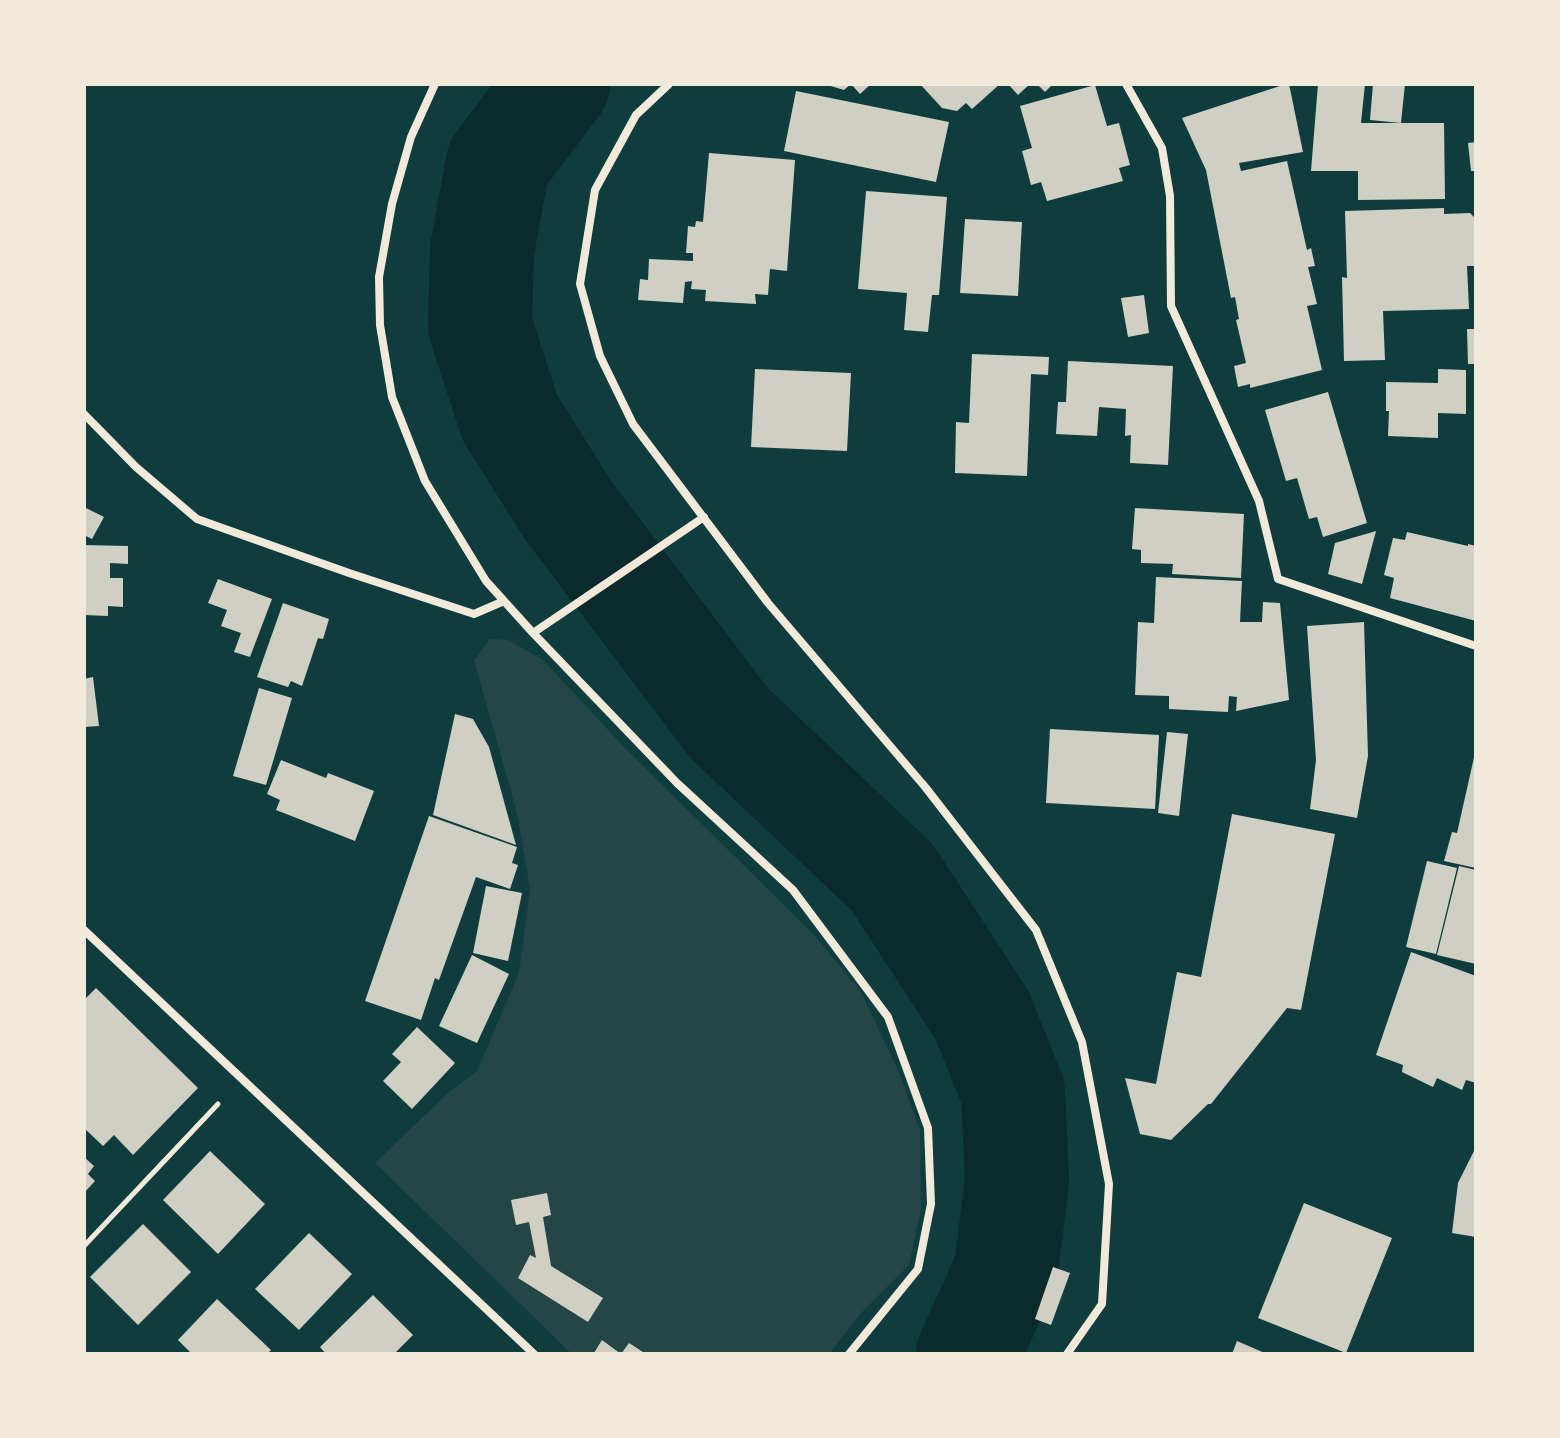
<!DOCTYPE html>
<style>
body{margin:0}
#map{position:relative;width:1560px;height:1438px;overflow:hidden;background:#0f3d3e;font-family:Manrope,sans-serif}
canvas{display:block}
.frame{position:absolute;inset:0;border:86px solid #f1e9da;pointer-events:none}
</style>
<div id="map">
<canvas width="1560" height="1438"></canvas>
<div class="frame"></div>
</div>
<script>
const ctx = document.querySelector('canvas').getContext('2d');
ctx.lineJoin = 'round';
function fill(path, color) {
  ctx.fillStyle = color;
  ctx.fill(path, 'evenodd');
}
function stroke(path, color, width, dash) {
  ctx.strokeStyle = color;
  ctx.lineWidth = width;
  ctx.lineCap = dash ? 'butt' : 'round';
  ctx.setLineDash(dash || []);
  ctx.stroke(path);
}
fill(new Path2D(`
 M 490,639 L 508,640 L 543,660 L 624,747 L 812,933 L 860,990 L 898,1070 L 920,1130 L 921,1209 L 909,1265 L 860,1314 L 829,1354 L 572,1354 L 375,1163 L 449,1092 L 477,1071 L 519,973 L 530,889 L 517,813 L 474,660 Z`), '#244646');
stroke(new Path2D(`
 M 558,84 L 498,163 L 482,250 L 480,326 L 510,418 L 568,510 L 729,723 L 892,877 L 982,1015 L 1013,1092 L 1017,1180 L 1006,1270 L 968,1354`), '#0a2a2b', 104);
fill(new Path2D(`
 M 824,84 L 871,84 L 860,94 L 851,84 L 844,90 Z
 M 920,84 L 1000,84 L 972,109 L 966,103 L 957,111 L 942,108 Z
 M 1008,84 L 1030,84 L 1018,95 Z
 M 1037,84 L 1053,84 L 1045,92 Z
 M 1286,84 L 1289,84 L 1303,152 L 1239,163 L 1241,171 L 1287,161 L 1307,250 L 1311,248 L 1315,266 L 1308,267 L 1317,304 L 1307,306 L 1322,370 L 1250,388 L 1250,384 L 1238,387 L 1234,366 L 1246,363 L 1236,320 L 1239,319 L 1235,297 L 1231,298 L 1206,170 L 1182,118 Z
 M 1318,84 L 1365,84 L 1361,123 L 1444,123 L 1445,199 L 1358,200 L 1358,171 L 1311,171 Z
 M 1373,84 L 1405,84 L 1401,123 L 1370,120 Z
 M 1095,85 L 1107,126 L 1119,123 L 1130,165 L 1119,168 L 1123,181 L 1047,201 L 1041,182 L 1031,185 L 1022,151 L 1032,148 L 1020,106 Z
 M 796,91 L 949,122 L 936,182 L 784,151 Z
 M 1476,142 L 1476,171 L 1471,171 L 1468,143 Z
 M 709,153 L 795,160 L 787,271 L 770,269 L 768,295 L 755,294 L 756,304 L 705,301 L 706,290 L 691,289 L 692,281 L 685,282 L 683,303 L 638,300 L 640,279 L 648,280 L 649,259 L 693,261 L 693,253 L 686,253 L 688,226 L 695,227 L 696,221 L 703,222 Z
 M 866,191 L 947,197 L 939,295 L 932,295 L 928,332 L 904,330 L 907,293 L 858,289 Z
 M 1444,208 L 1444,214 L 1470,213 L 1476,219 L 1476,266 L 1467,266 L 1469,309 L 1383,311 L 1385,360 L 1344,361 L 1342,277 L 1347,278 L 1345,211 Z
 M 965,219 L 1022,222 L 1018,296 L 960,293 Z
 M 1144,295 L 1149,333 L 1128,337 L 1121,298 Z
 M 1467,329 L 1476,329 L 1476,364 L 1468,364 Z
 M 972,354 L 1049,357 L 1048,375 L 1031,374 L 1027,476 L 955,473 L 956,422 L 969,423 Z
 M 1068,361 L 1173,366 L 1168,465 L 1130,463 L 1131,435 L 1125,436 L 1126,409 L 1099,407 L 1097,436 L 1056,434 L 1058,402 L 1066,402 Z
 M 755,369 L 851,373 L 847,451 L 751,447 Z
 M 1438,369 L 1466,370 L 1466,414 L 1438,413 L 1438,438 L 1388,436 L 1389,411 L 1386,411 L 1386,382 L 1438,383 Z
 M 1328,392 L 1367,523 L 1323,537 L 1317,517 L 1309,519 L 1297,478 L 1286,481 L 1265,410 Z
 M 84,507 L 104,517 L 92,539 L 84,535 Z
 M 1135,508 L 1244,514 L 1241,578 L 1172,574 L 1173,564 L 1141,563 L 1141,550 L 1132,549 Z
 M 1376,531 L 1362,584 L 1328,574 L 1335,543 Z
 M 1407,532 L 1468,546 L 1468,544 L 1476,546 L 1476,621 L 1390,598 L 1394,578 L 1384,575 L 1393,538 L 1405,540 Z
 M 84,545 L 128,546 L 128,564 L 110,563 L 110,578 L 123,578 L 123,607 L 108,606 L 108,616 L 84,615 Z
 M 1156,577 L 1242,581 L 1240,622 L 1262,622 L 1263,602 L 1280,603 L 1289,700 L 1236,711 L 1237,697 L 1229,696 L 1228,712 L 1169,709 L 1169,696 L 1135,695 L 1138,622 L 1154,623 Z
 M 218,579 L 272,599 L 250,657 L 234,652 L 241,633 L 221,626 L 227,610 L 208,603 Z
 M 283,603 L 329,619 L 323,639 L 318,638 L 302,686 L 291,681 L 288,687 L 257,677 Z
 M 1364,622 L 1368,756 L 1357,818 L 1310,809 L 1316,760 L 1307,626 Z
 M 93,677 L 99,726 L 84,727 L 84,679 Z
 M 259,688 L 292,698 L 266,785 L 233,776 Z
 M 455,714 L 473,719 L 489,747 L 516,845 L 433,815 Z
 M 1050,729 L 1159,735 L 1155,809 L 1046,803 Z
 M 1167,732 L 1188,734 L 1179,816 L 1158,813 Z
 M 1475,753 L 1476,753 L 1476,868 L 1444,861 L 1452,832 L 1457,833 Z
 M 281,760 L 326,778 L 328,773 L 374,791 L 355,841 L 276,810 L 280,800 L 267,794 Z
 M 1232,814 L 1335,834 L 1301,1010 L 1287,1008 L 1211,1104 L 1208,1104 L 1171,1140 L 1140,1134 L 1125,1078 L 1156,1084 L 1177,972 L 1201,977 Z
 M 429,816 L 517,847 L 512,863 L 518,865 L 510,889 L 476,877 L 439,980 L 435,978 L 421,1020 L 365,1001 Z
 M 1427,861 L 1457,868 L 1436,954 L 1406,947 Z
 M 1459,866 L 1476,870 L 1476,964 L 1437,955 Z
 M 486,886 L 522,893 L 508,961 L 473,953 Z
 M 1411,952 L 1476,976 L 1476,1083 L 1466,1080 L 1462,1090 L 1437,1078 L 1433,1087 L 1402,1072 L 1403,1065 L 1376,1055 Z
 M 472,955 L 509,974 L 477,1043 L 439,1026 Z
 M 96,988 L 198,1088 L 133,1155 L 114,1135 L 103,1146 L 84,1128 L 84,1000 Z
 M 417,1027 L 455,1063 L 412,1109 L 383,1081 L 401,1062 L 392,1054 Z
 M 1476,1147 L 1476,1237 L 1452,1233 L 1458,1183 Z
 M 210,1151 L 265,1204 L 218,1254 L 163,1200 Z
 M 84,1157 L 94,1166 L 88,1174 L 95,1181 L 84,1193 Z
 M 547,1193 L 551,1215 L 543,1217 L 551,1266 L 603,1298 L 588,1322 L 518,1278 L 530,1255 L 536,1258 L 529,1222 L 516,1225 L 511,1200 Z
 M 1304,1203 L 1392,1238 L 1346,1353 L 1258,1318 Z
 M 143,1224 L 191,1272 L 138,1325 L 90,1277 Z
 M 309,1233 L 352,1274 L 299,1330 L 255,1289 Z
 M 1053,1267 L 1070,1273 L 1051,1325 L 1035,1319 Z
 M 373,1295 L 413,1335 L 394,1354 L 326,1354 L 320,1347 Z
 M 217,1299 L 271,1350 L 267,1354 L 192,1354 L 178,1340 Z
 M 602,1340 L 621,1354 L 629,1343 L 646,1354 L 595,1354 L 594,1353 Z
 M 1237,1341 L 1267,1354 L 1232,1354 Z`), '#cfcfc3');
stroke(new Path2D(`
 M 84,1246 L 218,1104`), '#f1e9da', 5);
stroke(new Path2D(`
 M 435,84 L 411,137 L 392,204 L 379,277 L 380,325 L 392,397 L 425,481 L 486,581 L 533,633 L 704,517
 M 669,84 L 636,115 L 595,190 L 580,284 L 600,356 L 633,424 L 768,603 L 926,788 L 1036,930 L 1082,1042 L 1109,1184 L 1102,1304 L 1067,1354
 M 1126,84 L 1162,148 L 1170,196 L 1171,306 L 1259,501 L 1278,579 L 1476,646
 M 84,414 L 136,467 L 197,519 L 349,573 L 474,614 L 504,601
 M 533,633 L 677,783 L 793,890 L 888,1017 L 928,1128 L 931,1204 L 918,1269 L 849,1354
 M 84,930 L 534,1354`), '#f1e9da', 8);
</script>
